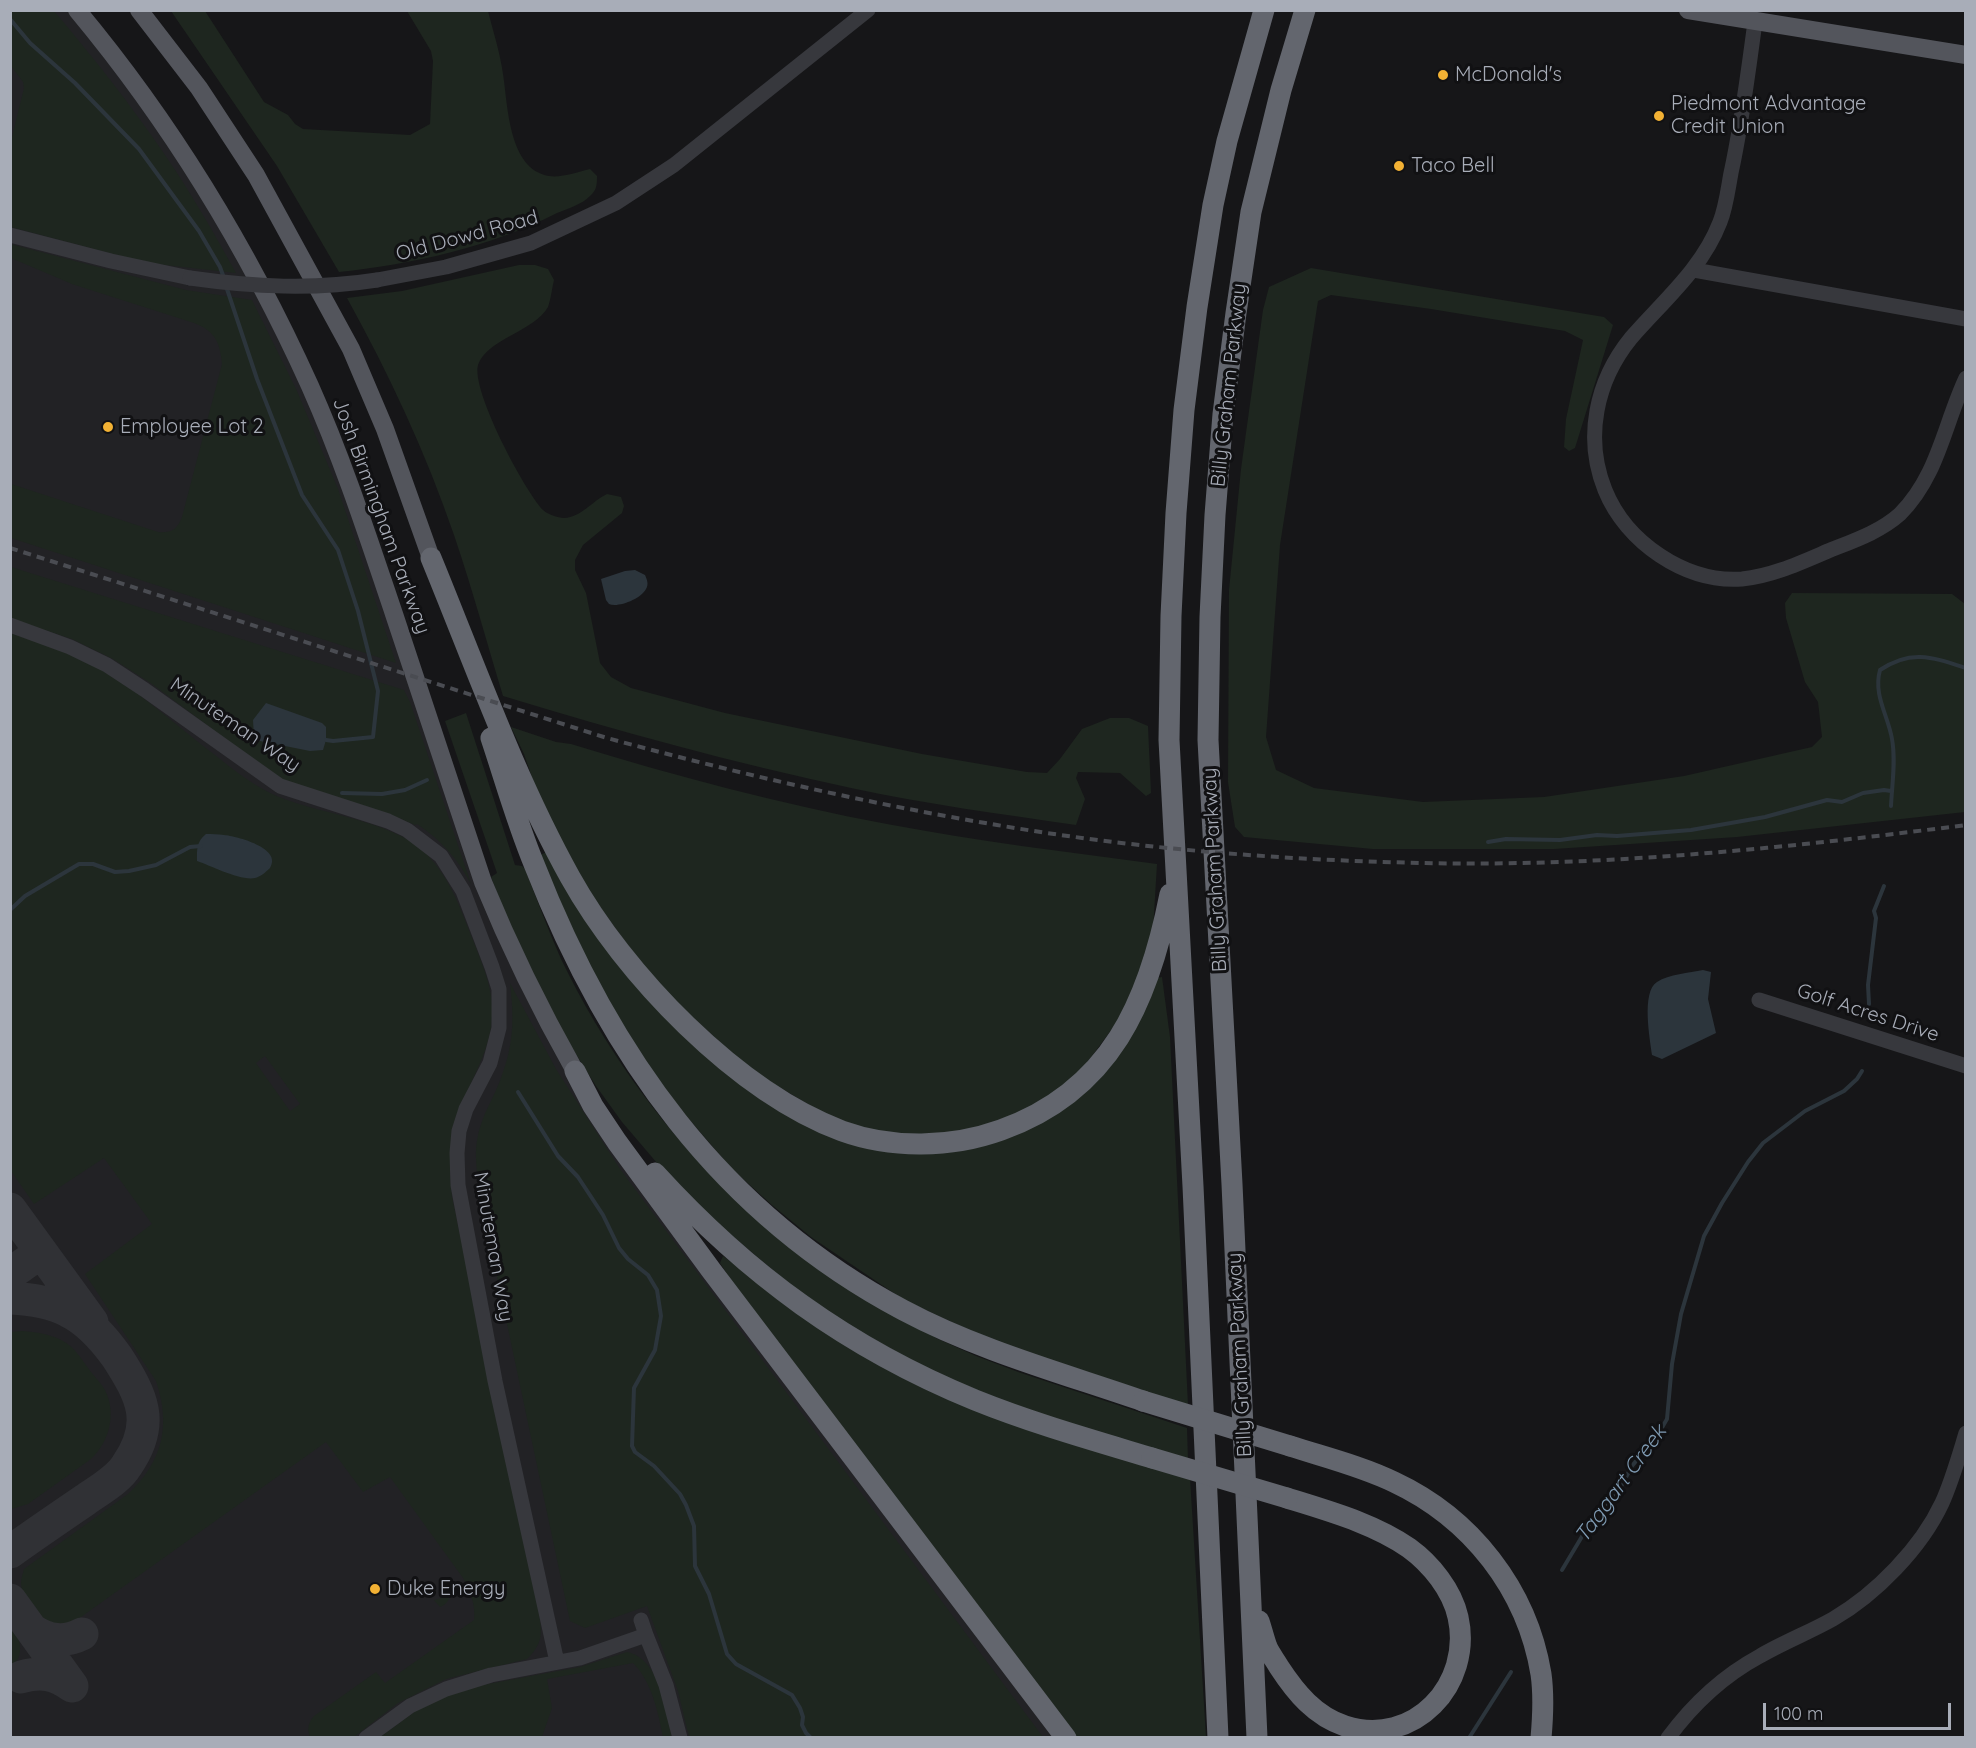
<!DOCTYPE html>
<style>
body{margin:0}
#map{position:relative;width:1976px;height:1748px;overflow:hidden;background:#161618;font-family:Quicksand,sans-serif}
canvas{display:block}
.frame{position:absolute;inset:0;border:12px solid #a8adb8;pointer-events:none}
.scale{position:absolute;left:1763px;top:1703px;width:188px;height:27px;box-sizing:border-box;border:3px solid #a8adb8;border-top:0;padding-left:8px;font-size:18px;line-height:21px;white-space:nowrap;color:#a8adb8;-webkit-text-stroke:4px #111113;paint-order:stroke}
</style>
<div id="map">
<canvas width="1976" height="1748"></canvas>
<div class="frame"></div>
<div class="scale">100 m</div>
</div>
<script>
const ctx = document.querySelector('canvas').getContext('2d');
ctx.lineJoin = 'round';
function fill(path, color) {
  ctx.fillStyle = color;
  ctx.fill(path, 'evenodd');
}
function stroke(path, color, width, dash) {
  ctx.strokeStyle = color;
  ctx.lineWidth = width;
  ctx.lineCap = dash ? 'butt' : 'round';
  ctx.setLineDash(dash || []);
  ctx.stroke(path);
}
function label(font, color, halo, rows, align = 'center') {
  ctx.font = font + ' Quicksand,sans-serif';
  ctx.lineWidth = 6;
  ctx.setLineDash([]);
  ctx.textBaseline = 'middle';
  ctx.strokeStyle = halo;
  ctx.fillStyle = color;
  for (const [text, x, y, turn = 0] of rows) {
    ctx.save();
    ctx.translate(x, y);
    ctx.rotate((+turn || 0) * Math.PI / 180);
    ctx.textAlign = isNaN(turn) ? turn : align;
    if (halo) ctx.strokeText(text, 0, 0);
    ctx.fillText(text, 0, 0);
    ctx.restore();
  }
}
fill(new Path2D(`
 M 77,10 L 163,122 L 310,386 L 483,882 L 575,1071 L 1066,1737 L 11,1738 L 10,11 Z`), '#222225');
fill(new Path2D(`
 M 10,11 L 54,11 C 93,57 131,105 165,155 C 191,193 214,233 236,273 L 147,263 L 11,227 L 11,141 L 24,88 L 23,82 L 11,66 Z
 M 171,11 L 205,11 L 264,102 L 288,115 L 295,124 L 303,129 L 410,135 L 430,124 L 433,61 L 431,51 L 407,11 L 488,11 C 493,31 500,52 503,74 C 508,105 508,169 549,176 C 561,178 578,172 590,169 L 597,176 C 597,184 597,190 590,196 C 583,204 567,209 557,213 C 490,247 414,264 339,272 L 277,166 Z
 M 10,244 L 186,290 L 252,300 L 297,391 L 338,489 L 396,663 L 11,538 L 11,484 L 158,532 C 171,533 177,530 182,517 L 222,364 C 220,342 215,331 194,323 L 72,284 L 11,258 Z
 M 519,265 L 535,265 L 548,269 L 554,280 C 552,288 551,299 548,307 C 535,331 487,339 478,365 C 471,390 524,490 543,510 C 547,514 558,518 564,518 C 582,517 592,501 607,494 L 621,497 L 624,506 L 622,513 L 583,545 L 575,560 L 575,570 L 586,593 L 600,663 L 611,677 L 631,688 L 725,713 L 922,754 L 1027,772 L 1047,773 L 1060,759 L 1082,729 L 1110,718 L 1129,718 L 1148,726 L 1151,793 L 1146,796 L 1120,773 L 1078,772 L 1076,778 L 1085,799 L 1076,825 C 1001,814 925,804 851,788 C 734,763 618,731 503,696 C 487,643 472,588 454,535 C 426,453 389,374 347,298 L 402,291 Z
 M 1311,268 L 1604,317 L 1613,325 L 1575,448 L 1569,451 L 1564,447 L 1566,419 L 1583,340 L 1565,331 L 1431,309 L 1331,295 L 1318,301 L 1280,545 L 1266,737 L 1276,770 L 1314,788 L 1423,802 L 1544,797 L 1684,776 L 1812,747 L 1822,737 L 1818,702 L 1805,682 L 1786,618 L 1785,603 L 1792,593 L 1952,594 L 1965,604 L 1965,812 L 1737,837 L 1554,849 L 1373,849 L 1244,837 L 1235,827 L 1228,782 L 1229,590 L 1241,469 L 1263,310 L 1269,287 Z
 M 11,567 L 404,690 L 410,702 L 471,884 C 458,859 441,840 417,824 L 415,825 L 389,814 L 282,781 L 152,684 L 113,659 L 72,639 L 11,619 Z
 M 10,633 C 44,644 76,655 107,673 C 145,696 179,728 215,755 C 235,771 255,787 279,797 C 321,814 390,821 422,850 C 449,874 460,908 473,940 C 480,959 488,976 491,996 C 498,1042 473,1072 459,1112 C 449,1140 449,1167 452,1197 L 538,1606 C 541,1629 546,1641 527,1659 L 446,1679 L 398,1703 L 354,1737 L 310,1737 C 307,1729 308,1723 314,1716 L 376,1672 L 385,1683 L 474,1620 C 476,1606 470,1590 463,1578 L 390,1477 L 363,1492 L 326,1442 L 74,1622 C 68,1624 62,1626 56,1625 C 39,1622 22,1599 21,1583 C 21,1578 23,1573 24,1569 L 128,1494 C 163,1461 171,1426 156,1381 L 85,1274 L 152,1224 L 104,1158 L 34,1204 L 11,1171 ZM 265,1056 L 300,1104 L 290,1111 L 256,1063 Z
 M 466,713 L 515,865 L 522,866 L 525,869 C 537,899 548,930 561,959 C 602,1044 657,1121 723,1187 L 936,1338 L 976,1356 L 1021,1373 L 1187,1428 L 1188,1460 L 1027,1411 L 935,1374 L 817,1307 L 686,1197 L 622,1122 L 596,1086 L 562,1032 L 509,924 L 491,877 L 497,873 L 445,721 Z
 M 511,727 L 556,742 L 571,744 C 675,776 780,804 887,824 C 976,841 1067,852 1157,864 L 1153,930 L 1131,1003 L 1078,1075 L 1036,1105 L 977,1130 L 912,1135 L 871,1130 L 830,1117 L 752,1071 L 655,983 L 574,871 L 535,786 L 524,754 Z
 M 548,851 L 712,1058 L 895,1149 L 1050,1114 L 1157,978 L 1162,977 L 1170,1037 L 1188,1405 L 1012,1350 L 904,1300 L 811,1237 L 772,1205 L 732,1169 L 658,1083 L 600,992 L 539,856 Z
 M 510,983 L 556,1069 L 620,1169 L 1043,1737 L 689,1737 L 678,1691 L 647,1606 L 585,1628 L 570,1621 L 479,1192 C 478,1176 474,1157 477,1141 C 480,1117 495,1097 502,1075 C 514,1043 514,1017 510,983 Z
 M 723,1256 L 815,1323 L 1190,1478 L 1206,1737 L 1075,1737 L 742,1297 L 720,1263 Z
 M 22,1331 C 36,1332 50,1334 63,1341 C 74,1347 81,1358 88,1368 C 93,1375 101,1383 105,1390 C 117,1414 109,1442 91,1459 L 28,1504 L 11,1509 L 11,1332 Z
 M 448,1585 C 453,1594 449,1604 440,1607 L 434,1600 L 446,1597 L 441,1590 Z
 M 11,1622 C 20,1637 26,1655 11,1668 Z
 M 627,1652 C 659,1658 667,1710 672,1737 L 663,1737 C 658,1712 652,1682 633,1663 L 547,1679 L 552,1708 L 542,1737 L 379,1738 L 417,1710 L 436,1700 L 477,1686 L 580,1667 Z`), '#1e261f');
fill(new Path2D(`
 M 635,570 L 645,575 C 647,580 649,584 646,589 C 641,599 618,608 609,604 L 606,600 L 601,579 L 625,571 Z
 M 266,703 L 322,723 L 326,727 L 326,740 L 323,750 L 310,751 L 260,741 L 254,737 L 253,720 Z
 M 206,834 C 212,834 218,834 224,835 C 236,836 283,848 270,868 C 266,872 260,877 255,878 C 240,881 212,866 197,861 C 197,850 196,842 206,834 Z
 M 1703,970 L 1711,972 L 1708,999 L 1716,1033 L 1662,1059 L 1652,1055 C 1650,1039 1641,992 1657,982 C 1669,974 1689,973 1703,970 Z`), '#2c353c');
stroke(new Path2D(`
 M 10,19 L 30,43 L 75,83 L 139,149 L 199,231 L 220,267 L 224,278
 M 226,286 L 257,379 L 302,495 L 338,550 L 358,611 L 378,691 L 373,737 L 333,741 L 326,740
 M 342,793 L 382,794 L 405,790 L 427,780
 M 1891,806 C 1892,784 1896,761 1892,739 C 1888,715 1873,695 1880,670 C 1911,649 1932,657 1966,668
 M 1488,842 L 1506,839 L 1560,840 L 1597,835 L 1617,836 L 1691,830 L 1765,817 L 1827,800 L 1842,802 L 1863,793 L 1884,790 L 1891,791
 M 10,910 L 25,896 L 79,864 L 93,864 L 115,872 L 129,871 L 156,865 L 190,847 L 201,846
 M 1869,1004 L 1868,985 L 1876,918 L 1874,911 L 1884,886
 M 518,1092 L 558,1156 L 578,1177 L 603,1215 L 619,1248 L 628,1259 L 648,1275 L 657,1290 L 661,1316 L 655,1350 L 634,1388 L 632,1446 L 635,1452 L 654,1466 L 680,1494 L 686,1505 L 694,1526 L 695,1566 L 709,1594 L 727,1654 L 736,1664 L 792,1695 L 800,1708 L 803,1717 L 802,1725 L 806,1733 L 811,1738
 M 1562,1570 L 1596,1513 L 1617,1494 L 1632,1466 L 1660,1431 L 1667,1419 L 1672,1364 L 1681,1314 L 1704,1236 L 1722,1203 L 1748,1162 L 1763,1143 L 1805,1111 L 1844,1091 L 1857,1079 L 1862,1071
 M 1469,1738 L 1511,1672`), '#2c353c', 4);
stroke(new Path2D(`
 M 10,1209 L 92,1322
 M 10,1274 L 41,1252
 M 10,1298 C 30,1299 51,1302 68,1311 C 89,1321 104,1339 117,1357 C 142,1396 156,1423 127,1465 C 118,1480 99,1490 85,1500 C 60,1517 35,1534 10,1552
 M 10,1600 L 72,1686
 M 32,1630 C 49,1641 64,1643 82,1634
 M 21,1677 C 42,1671 55,1674 72,1686`), '#303135', 33);
stroke(new Path2D(`
 M 1755,22 C 1748,73 1742,123 1731,173 C 1728,189 1726,207 1720,222 C 1702,269 1663,301 1631,338 C 1596,381 1584,438 1605,490 C 1626,542 1685,583 1742,579 C 1772,576 1800,563 1828,551 C 1853,541 1880,532 1900,514 C 1938,476 1944,425 1966,378
 M 10,235 L 111,261 L 190,278
 M 1694,270 L 1966,319
 M 377,280 L 446,267 L 531,243 L 616,203 L 674,165 L 868,10
 M 10,625 L 70,647 L 107,665 L 145,690 L 280,786 L 388,821 L 407,830 L 441,856 L 463,891 L 492,967 L 499,989 L 499,1028 L 490,1063 L 466,1109 L 459,1131 L 457,1153 L 458,1185 L 495,1381 L 557,1662
 M 1759,1000 L 1966,1066
 M 641,1620 L 646,1635
 M 366,1738 L 410,1706 L 446,1689 L 491,1675 L 580,1658 L 646,1635 L 666,1685 L 680,1738
 M 1668,1738 C 1693,1704 1723,1676 1760,1656 C 1784,1642 1810,1632 1833,1619 C 1876,1594 1921,1548 1942,1503 C 1952,1481 1959,1456 1966,1433`), '#37383d', 15);
stroke(new Path2D(`
 M 77,10 C 172,124 249,251 310,386 C 343,460 368,537 394,614 C 424,703 453,793 483,882 C 510,948 540,1009 575,1071
 M 139,10 L 199,88 L 256,175 L 351,349 L 385,429 L 431,558
 M 1688,10 L 1966,55`), '#53555c', 18);
stroke(new Path2D(`
 M 431,558 C 475,665 514,776 570,877 C 624,974 736,1091 842,1131 C 892,1149 951,1148 1001,1130 C 1111,1091 1149,1001 1170,894
 M 491,738 C 505,780 517,823 534,864 C 608,1053 720,1213 903,1310 C 978,1350 1062,1373 1143,1401
 M 575,1071 L 593,1106 L 617,1142 L 711,1270 L 1066,1738
 M 655,1173 C 747,1274 848,1348 975,1400 C 1032,1423 1092,1440 1152,1458
 M 1290,1446 C 1324,1457 1361,1466 1394,1482 C 1471,1518 1527,1589 1541,1674 C 1544,1695 1543,1716 1541,1738
 M 1259,1621 C 1262,1630 1264,1639 1267,1647 C 1270,1654 1275,1660 1279,1667 C 1296,1693 1315,1716 1345,1726 C 1414,1748 1473,1684 1458,1617 C 1452,1590 1431,1564 1409,1548 C 1373,1523 1328,1511 1287,1498
 M 1218,1738 L 1193,1186 L 1169,740 L 1171,616 L 1176,513 L 1184,410 L 1197,307 L 1213,205 L 1227,141 L 1264,10
 M 1257,1738 L 1232,1184 L 1208,740 L 1210,617 L 1215,515 L 1223,414 L 1236,313 L 1251,212 L 1281,90 L 1305,10`), '#63666e', 21);
stroke(new Path2D(`
 M 10,548 L 607,738 C 736,773 865,803 997,825 C 1137,849 1281,860 1423,863 C 1604,867 1786,848 1966,825`), '#4a4c52', 4, [8, 6]);
stroke(new Path2D(`
 M 190,278 C 254,287 313,290 377,280`), '#37383d', 15);
stroke(new Path2D(`
 M 1143,1401 L 1290,1446
 M 1152,1458 L 1287,1498`), '#63666e', 21);
for (const [x, y, r, color] of [
 [1443,75,6,"#f2b134"],
 [1659,116,6,"#f2b134"],
 [1399,166,6,"#f2b134"],
 [108,427,6,"#f2b134"],
 [375,1589,6,"#f2b134"]
]) {
  const dot = new Path2D();
  dot.arc(x, y, r, 0, 2 * Math.PI);
  ctx.fillStyle = color;
  ctx.fill(dot);
  stroke(dot, '#111113', 2);
}
label('20px', '#a8adb8', '#111113', [
 ["McDonald's",1455,75],
 ["Piedmont Advantage",1671,104],
 ["Credit Union",1671,127],
 ["Taco Bell",1411,166],
 ["Employee Lot 2",120,427],
 ["Duke Energy",387,1589]
], 'left');
label('20px', '#a8adb8', '#111113', [
 ["Old Dowd Road",467,236,-15],
 ["Billy Graham Parkway",1229,385,-84],
 ["Josh Birmingham Parkway",381,516,70],
 ["Minuteman Way",235,725,34],
 ["Billy Graham Parkway",1215,870,-93],
 ["Golf Acres Drive",1868,1013,18],
 ["Minuteman Way",493,1247,80],
 ["Billy Graham Parkway",1240,1355,-93]
]);
label('italic 21px', '#7f9bb3', '#111113', [
 ["Taggart Creek",1621,1484,-54]
]);
</script>
